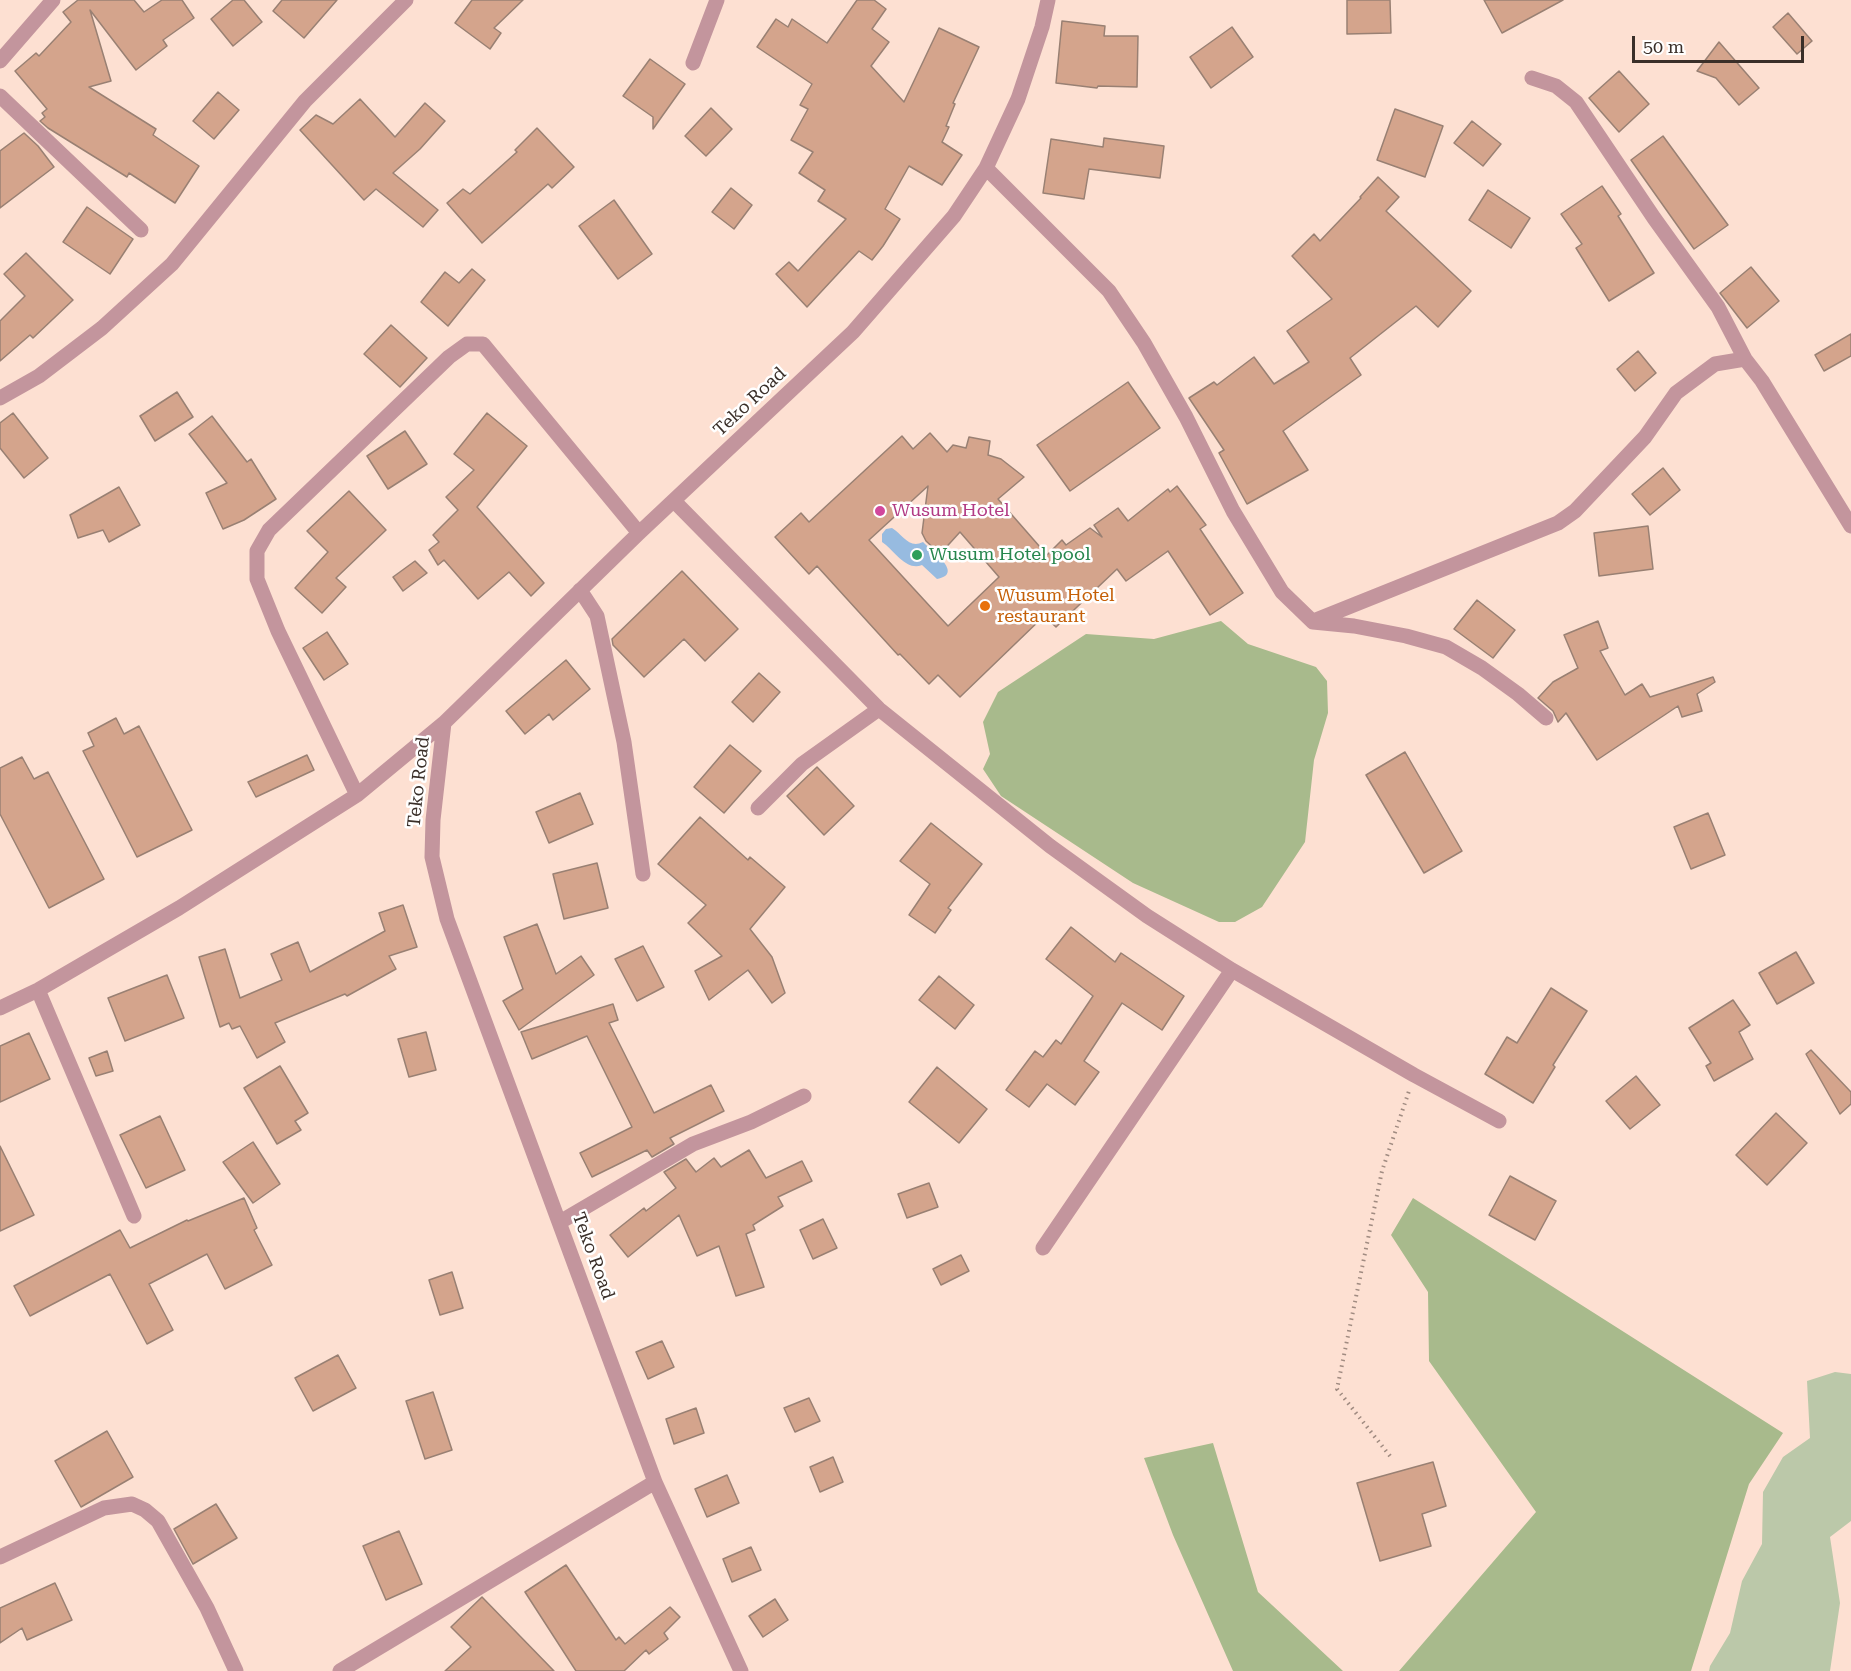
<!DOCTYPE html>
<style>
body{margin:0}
#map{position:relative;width:1851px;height:1671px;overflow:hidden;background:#fde0d2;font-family:"Roboto Serif",serif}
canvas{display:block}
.scale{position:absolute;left:1632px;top:36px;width:172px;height:27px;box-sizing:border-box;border:3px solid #3a2f29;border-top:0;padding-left:8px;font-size:18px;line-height:21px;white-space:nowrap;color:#3a2f29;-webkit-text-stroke:4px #fff;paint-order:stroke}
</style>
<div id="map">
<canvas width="1851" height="1671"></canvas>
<div class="scale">50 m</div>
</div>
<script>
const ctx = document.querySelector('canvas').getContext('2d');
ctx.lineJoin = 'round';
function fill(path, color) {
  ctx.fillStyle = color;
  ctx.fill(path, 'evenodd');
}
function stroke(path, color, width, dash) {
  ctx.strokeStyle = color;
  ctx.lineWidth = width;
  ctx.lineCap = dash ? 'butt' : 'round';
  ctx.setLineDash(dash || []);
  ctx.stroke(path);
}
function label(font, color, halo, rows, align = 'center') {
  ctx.font = font + ' "Roboto Serif",serif';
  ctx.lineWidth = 5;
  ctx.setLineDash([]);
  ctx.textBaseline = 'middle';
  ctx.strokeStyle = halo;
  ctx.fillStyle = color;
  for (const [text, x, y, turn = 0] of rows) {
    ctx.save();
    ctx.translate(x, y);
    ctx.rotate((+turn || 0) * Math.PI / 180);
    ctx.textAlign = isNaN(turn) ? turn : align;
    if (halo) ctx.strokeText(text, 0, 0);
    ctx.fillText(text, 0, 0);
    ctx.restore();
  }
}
fill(new Path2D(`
 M 1835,1372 L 1851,1374 L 1851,1521 L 1830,1537 L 1840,1603 L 1830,1671 L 1709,1671 L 1710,1666 L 1730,1633 L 1742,1581 L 1762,1544 L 1763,1492 L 1783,1457 L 1810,1438 L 1807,1381 Z`), '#bbc8a9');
fill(new Path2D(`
 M 1221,621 L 1248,644 L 1316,667 L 1327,681 L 1328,713 L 1314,760 L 1305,842 L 1262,907 L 1235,922 L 1219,922 L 1133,883 L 1001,796 L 983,769 L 990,754 L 983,722 L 998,692 L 1086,634 L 1154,639 Z
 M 1413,1198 L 1783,1433 L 1749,1484 L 1691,1671 L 1399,1671 L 1536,1512 L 1429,1361 L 1428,1292 L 1391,1235 Z
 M 1213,1443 L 1258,1592 L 1343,1671 L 1233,1671 L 1173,1535 L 1144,1458 Z`), '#a8ba8c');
fill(new Path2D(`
 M 892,528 C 903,535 909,549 923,542 C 931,550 965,574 937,579 L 922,565 C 908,571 896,554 886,545 L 882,542 L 882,534 L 886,529 Z`), '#97bbe0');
const building = new Path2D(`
 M 78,0 L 134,0 L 144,12 L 162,0 L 182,0 L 194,18 L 163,40 L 167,46 L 136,70 L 90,10 L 111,81 L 89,87 L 156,129 L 153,135 L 199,166 L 175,203 L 129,173 L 127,177 L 48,128 L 40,121 L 45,117 L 42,113 L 47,109 L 15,71 L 36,53 L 39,56 L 71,22 L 63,12 Z
 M 233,0 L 244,0 L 262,22 L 233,46 L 211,19 Z
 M 282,0 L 337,0 L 304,38 L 273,11 Z
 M 472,0 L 523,0 L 494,28 L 501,33 L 490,49 L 455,23 Z
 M 857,0 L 874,0 L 886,9 L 872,29 L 889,42 L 871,66 L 904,102 L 939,28 L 979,47 L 953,103 L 955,104 L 946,126 L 949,127 L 942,142 L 962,155 L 942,185 L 909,166 L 885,209 L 900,219 L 883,246 L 872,260 L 859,251 L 807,307 L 776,274 L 789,262 L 798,271 L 846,219 L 818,201 L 825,190 L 799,173 L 813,152 L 791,140 L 808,109 L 800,105 L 812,84 L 757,47 L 776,19 L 788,27 L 792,19 L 827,43 Z
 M 1347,0 L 1390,0 L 1391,33 L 1347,34 Z
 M 1484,0 L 1563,0 L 1502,33 Z
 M 1788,13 L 1812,41 L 1797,54 L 1773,27 Z
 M 1062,21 L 1105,26 L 1104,36 L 1138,36 L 1137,87 L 1098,86 L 1097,88 L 1056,83 Z
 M 1232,27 L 1253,57 L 1211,88 L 1190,57 Z
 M 1719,42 L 1759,88 L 1739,105 L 1716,78 L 1697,71 Z
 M 650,59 L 685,84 L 653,129 L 653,117 L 623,96 Z
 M 1619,71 L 1649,104 L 1619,132 L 1589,98 Z
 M 218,92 L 239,110 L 214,139 L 193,121 Z
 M 360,99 L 395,137 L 425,103 L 445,121 L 420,149 L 393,173 L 438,210 L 423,227 L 376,189 L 364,200 L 300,130 L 316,115 L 333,124 Z
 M 711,108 L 732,129 L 706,156 L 685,136 Z
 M 1395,109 L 1443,126 L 1425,177 L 1377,160 Z
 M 1472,121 L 1501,144 L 1483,166 L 1454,143 Z
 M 537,128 L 574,167 L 552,188 L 548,184 L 482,243 L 447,203 L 463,189 L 470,194 L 517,152 L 515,150 Z
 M 24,133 L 38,146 L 54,167 L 0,208 L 0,151 Z
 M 1663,136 L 1728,225 L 1694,249 L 1631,160 Z
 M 1104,138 L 1164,146 L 1160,178 L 1089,169 L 1084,199 L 1043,193 L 1051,139 L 1103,147 Z
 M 1378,177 L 1399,197 L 1386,211 L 1471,291 L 1438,327 L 1416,306 L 1350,358 L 1361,375 L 1283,431 L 1308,470 L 1247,504 L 1219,453 L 1224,450 L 1189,398 L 1214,382 L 1217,385 L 1254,357 L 1274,384 L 1309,362 L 1287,331 L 1332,299 L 1292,256 L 1314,234 L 1320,241 L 1361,198 L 1360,197 Z
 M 1602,186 L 1621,214 L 1618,216 L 1654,273 L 1609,301 L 1576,248 L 1582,244 L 1561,214 Z
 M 731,188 L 752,205 L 734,229 L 712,212 Z
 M 1488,190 L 1530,218 L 1511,248 L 1469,220 Z
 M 614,200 L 652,254 L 618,279 L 579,226 Z
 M 87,207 L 133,239 L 110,274 L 63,242 Z
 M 26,253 L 73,300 L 33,338 L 30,335 L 0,361 L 0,321 L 25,296 L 4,274 Z
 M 1751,267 L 1779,301 L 1747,328 L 1720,293 Z
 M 472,269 L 485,280 L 448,326 L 421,302 L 445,272 L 459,283 Z
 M 391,325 L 427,358 L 400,387 L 364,354 Z
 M 1851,334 L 1851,356 L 1824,371 L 1815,355 Z
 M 1638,351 L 1656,373 L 1635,391 L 1617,369 Z
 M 1128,382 L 1160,428 L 1070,491 L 1037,445 Z
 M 177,392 L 193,417 L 155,441 L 140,416 Z
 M 13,413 L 48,458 L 24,478 L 0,448 L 0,423 Z
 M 487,413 L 527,446 L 477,507 L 544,583 L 531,596 L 509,572 L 478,599 L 444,560 L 438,565 L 429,550 L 439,542 L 433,535 L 458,510 L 446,497 L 474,470 L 454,454 Z
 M 212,416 L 247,462 L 251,459 L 276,499 L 244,520 L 223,529 L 206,493 L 227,483 L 189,434 Z
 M 405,431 L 427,464 L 388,489 L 367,456 Z
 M 930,433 L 947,452 L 953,445 L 966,448 L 969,437 L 990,441 L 988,455 L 1001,459 L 1024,477 L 998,499 L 1047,555 L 1062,540 L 1066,545 L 1090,528 L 1102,537 L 1094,525 L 1118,508 L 1128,521 L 1168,489 L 1170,492 L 1177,486 L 1206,525 L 1200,529 L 1243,593 L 1210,615 L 1168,551 L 1126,581 L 1117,569 L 1056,627 L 1044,616 L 960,697 L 938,675 L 929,684 L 900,654 L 898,655 L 817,566 L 809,574 L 775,537 L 801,513 L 809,522 L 902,436 L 913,449 ZM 928,486 L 922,533 L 926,541 L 940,554 L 960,532 L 999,577 L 948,626 L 869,540 Z
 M 1663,468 L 1680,490 L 1650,515 L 1632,494 Z
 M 119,487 L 140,525 L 109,542 L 103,530 L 78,538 L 70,515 Z
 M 349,491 L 386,530 L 336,578 L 346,587 L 322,613 L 295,588 L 328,552 L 307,531 Z
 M 1648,526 L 1653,569 L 1599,576 L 1594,533 Z
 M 415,561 L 427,573 L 403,591 L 393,577 Z
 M 682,571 L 738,629 L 705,661 L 684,639 L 644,677 L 613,645 L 612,639 Z
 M 1477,600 L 1515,630 L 1493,658 L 1454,629 Z
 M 1598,621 L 1608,648 L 1600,651 L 1625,695 L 1642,684 L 1650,697 L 1713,677 L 1715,682 L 1697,694 L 1702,711 L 1682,717 L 1678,706 L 1597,760 L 1566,713 L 1558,722 L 1553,711 L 1538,698 L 1553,682 L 1578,668 L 1564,635 Z
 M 327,632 L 348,664 L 324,680 L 303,648 Z
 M 566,660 L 590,689 L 553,720 L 549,714 L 525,734 L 506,711 Z
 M 759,673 L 780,692 L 753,722 L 732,702 Z
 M 116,718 L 124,734 L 139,726 L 192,830 L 137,857 L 83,751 L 94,746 L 88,733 Z
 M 730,745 L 761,771 L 724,813 L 694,787 Z
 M 1405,752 L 1462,851 L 1424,873 L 1366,775 Z
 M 307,755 L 314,770 L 256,797 L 248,782 Z
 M 22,757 L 34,779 L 48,772 L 104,879 L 49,908 L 0,814 L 0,768 Z
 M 817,767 L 854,806 L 824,835 L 787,796 Z
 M 580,793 L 593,824 L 549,843 L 536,812 Z
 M 1708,813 L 1725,855 L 1691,869 L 1674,827 Z
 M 700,817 L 748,860 L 750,857 L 785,887 L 750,929 L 772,957 L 785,993 L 772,1003 L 748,970 L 709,1000 L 695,971 L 722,956 L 688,923 L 706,905 L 658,864 Z
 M 931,823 L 982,864 L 948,908 L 951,910 L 935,933 L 909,915 L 930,884 L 900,861 Z
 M 597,863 L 608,908 L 564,919 L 553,874 Z
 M 403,905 L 417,947 L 389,956 L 396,969 L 347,996 L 345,994 L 275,1023 L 285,1042 L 257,1058 L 240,1026 L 232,1029 L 229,1023 L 220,1027 L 199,957 L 225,949 L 240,998 L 282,980 L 271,954 L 298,942 L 310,972 L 385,931 L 379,913 Z
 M 537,924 L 556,974 L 581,956 L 594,975 L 519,1030 L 503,1001 L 523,989 L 504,937 Z
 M 1071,927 L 1115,962 L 1121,953 L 1184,996 L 1162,1030 L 1122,1003 L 1084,1061 L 1099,1072 L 1075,1105 L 1047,1084 L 1029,1107 L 1006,1090 L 1035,1051 L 1043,1057 L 1056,1040 L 1061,1044 L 1093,996 L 1046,959 Z
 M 643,946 L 664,987 L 637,1001 L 615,959 Z
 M 1796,952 L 1814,983 L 1777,1004 L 1759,973 Z
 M 167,975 L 184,1018 L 125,1041 L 108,998 Z
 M 939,976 L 974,1005 L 955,1029 L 919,1000 Z
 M 1551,988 L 1587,1011 L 1553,1065 L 1555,1067 L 1533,1103 L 1485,1074 L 1507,1037 L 1517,1043 Z
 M 1733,1000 L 1750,1025 L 1739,1032 L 1753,1059 L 1714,1081 L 1706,1066 L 1711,1063 L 1689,1028 Z
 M 613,1004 L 618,1020 L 609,1023 L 654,1113 L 711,1085 L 724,1111 L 670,1138 L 674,1144 L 652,1157 L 647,1150 L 592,1177 L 580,1153 L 632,1127 L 587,1036 L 532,1059 L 521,1032 Z
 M 426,1032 L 436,1070 L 409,1077 L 398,1039 Z
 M 29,1033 L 50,1079 L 0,1102 L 0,1046 Z
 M 1811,1050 L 1851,1092 L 1851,1104 L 1840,1114 L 1806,1054 Z
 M 107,1051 L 113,1071 L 96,1076 L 89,1058 Z
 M 280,1066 L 308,1113 L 295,1121 L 301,1130 L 277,1144 L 244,1088 Z
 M 937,1067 L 987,1109 L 959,1143 L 909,1102 Z
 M 1636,1076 L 1660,1105 L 1630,1129 L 1606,1101 Z
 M 1776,1113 L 1807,1143 L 1767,1185 L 1736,1155 Z
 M 160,1116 L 185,1170 L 146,1188 L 120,1135 Z
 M 253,1142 L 280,1184 L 253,1203 L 223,1162 Z
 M 0,1146 L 34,1215 L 0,1231 Z
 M 749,1150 L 766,1178 L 802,1161 L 812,1181 L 778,1197 L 783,1206 L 753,1225 L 755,1230 L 746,1234 L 764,1287 L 736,1296 L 719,1246 L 697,1256 L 679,1215 L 628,1257 L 610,1235 L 644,1208 L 646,1211 L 676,1188 L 664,1172 L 686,1159 L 696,1172 L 714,1158 L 721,1167 Z
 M 1510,1176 L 1556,1201 L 1535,1240 L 1489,1215 Z
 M 929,1183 L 938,1207 L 907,1218 L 898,1194 Z
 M 244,1198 L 257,1228 L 254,1230 L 272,1265 L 225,1289 L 207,1254 L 149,1284 L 173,1330 L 147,1344 L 110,1274 L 30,1316 L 14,1286 L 120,1230 L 130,1248 L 187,1220 L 188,1221 Z
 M 823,1219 L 837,1248 L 813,1259 L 800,1230 Z
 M 961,1255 L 969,1271 L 941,1285 L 933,1269 Z
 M 452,1272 L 463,1308 L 440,1315 L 429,1280 Z
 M 662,1341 L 674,1367 L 648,1379 L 636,1352 Z
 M 338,1355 L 356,1388 L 313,1411 L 295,1378 Z
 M 433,1392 L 452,1450 L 425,1459 L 406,1401 Z
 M 809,1398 L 820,1421 L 795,1432 L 784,1408 Z
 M 696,1408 L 704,1433 L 674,1444 L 666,1419 Z
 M 107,1431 L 133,1477 L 81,1507 L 55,1461 Z
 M 833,1457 L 843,1482 L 820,1492 L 810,1467 Z
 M 1433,1462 L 1446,1506 L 1422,1514 L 1431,1546 L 1380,1561 L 1357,1483 Z
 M 727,1475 L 739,1503 L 707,1517 L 695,1489 Z
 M 216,1504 L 237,1538 L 193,1564 L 174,1529 Z
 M 399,1531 L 422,1584 L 386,1600 L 363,1546 Z
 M 751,1547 L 761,1570 L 732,1582 L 723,1559 Z
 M 566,1565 L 616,1640 L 619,1637 L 625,1644 L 670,1607 L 680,1617 L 664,1633 L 668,1639 L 649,1654 L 646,1650 L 624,1671 L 576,1671 L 525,1592 Z
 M 55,1583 L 72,1620 L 27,1640 L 22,1628 L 0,1643 L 0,1608 Z
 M 482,1597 L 554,1671 L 445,1671 L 471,1647 L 451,1627 Z
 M 775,1599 L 788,1620 L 763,1637 L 749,1616 Z`);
fill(building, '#d4a48c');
stroke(building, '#998073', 1.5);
stroke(new Path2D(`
 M 1390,1456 L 1337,1389 L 1382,1171 L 1409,1091`), '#a08b81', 4, [1.5, 4.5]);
stroke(new Path2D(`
 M 0,61 L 53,0
 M 693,63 L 717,0
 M 1532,78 L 1556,86 L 1576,102 L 1654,218 L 1718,307 L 1745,359 L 1762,381 L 1851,526
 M 0,96 L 141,230
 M 986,168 L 1109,291 L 1144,343 L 1186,417 L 1233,511 L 1282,592 L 1313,622 L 1354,626 L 1406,636 L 1446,647 L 1482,668 L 1518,694 L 1546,718
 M 0,398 L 39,376 L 102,328 L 172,264 L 305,101 L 406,0
 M 674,501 L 879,709 L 1050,846 L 1147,916 L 1232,970 L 1414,1075 L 1499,1121
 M 580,590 L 597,616 L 624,742 L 643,874
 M 1316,620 L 1558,523 L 1575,511 L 1645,437 L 1676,393 L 1715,364 L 1745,359
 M 357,795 L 278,631 L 257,579 L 257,551 L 269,530 L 449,357 L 467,344 L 483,344 L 639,533
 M 758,808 L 802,764 L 879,709
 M 38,990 L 134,1216
 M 0,1008 L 38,990 L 179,908 L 357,795 L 444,723
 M 560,1222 L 693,1144 L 751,1122 L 804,1096
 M 1043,1248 L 1232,970
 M 0,1557 L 104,1508 L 132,1504 L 145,1510 L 158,1521 L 207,1608 L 236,1671
 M 340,1671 L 655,1482
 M 741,1671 L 655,1482 L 447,919 L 432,857 L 433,820 L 444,723 L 639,533 L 853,332 L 954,216 L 986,168 L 1018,99 L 1042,27 L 1048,0`), '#c3959d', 15);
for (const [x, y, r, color] of [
 [880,511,6,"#d1479c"],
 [917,555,6,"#2e9e5b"],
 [985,606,6,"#e8710a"]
]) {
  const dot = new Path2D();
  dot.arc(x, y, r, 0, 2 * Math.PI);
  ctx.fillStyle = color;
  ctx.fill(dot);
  stroke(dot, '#fff', 2);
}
label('18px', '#3a2f29', '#fff', [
 ["Teko Road",750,402,-43],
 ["Teko Road",419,782,-84],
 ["Teko Road",593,1256,70]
]);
label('18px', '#b23c85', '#fff', [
 ["Wusum Hotel",892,511]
], 'left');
label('18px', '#27864d', '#fff', [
 ["Wusum Hotel pool",929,555]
], 'left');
label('18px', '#c56008', '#fff', [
 ["Wusum Hotel",997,596],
 ["restaurant",997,617]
], 'left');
</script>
